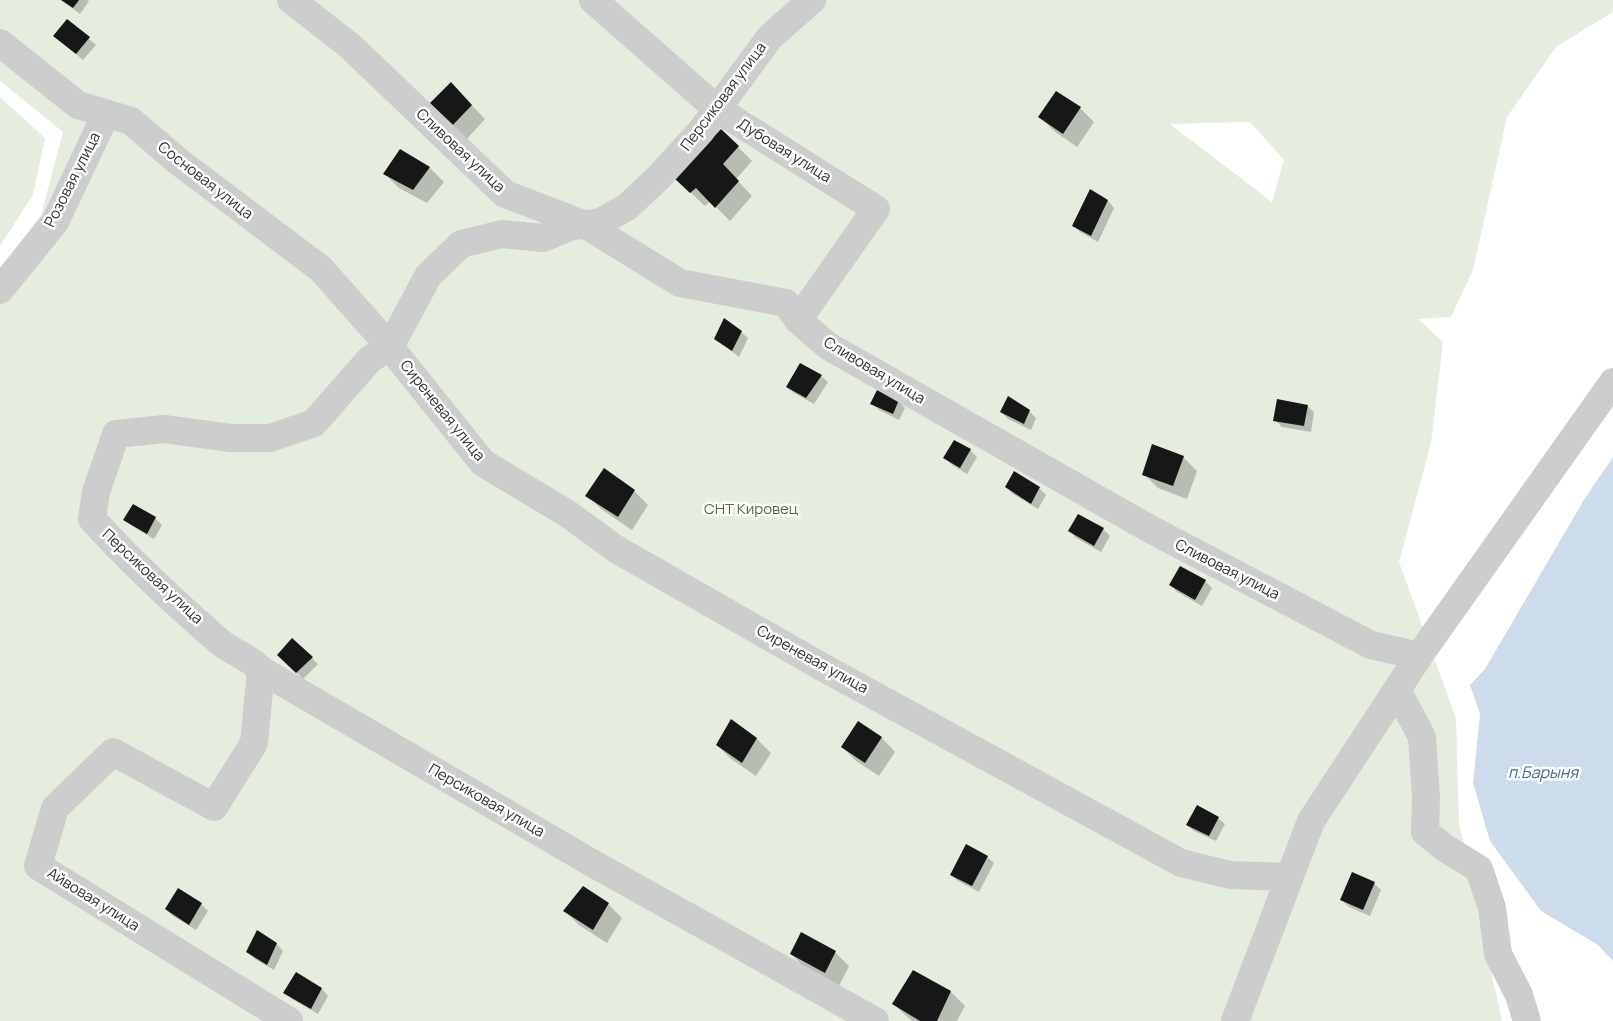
<!DOCTYPE html>
<meta charset="utf-8">
<style>
body{margin:0}
canvas{display:block;background:#fff}
</style>
<canvas width="1613" height="1021"></canvas>
<script>
const ctx = document.querySelector('canvas').getContext('2d');
ctx.lineJoin = 'round';
function fill(path, color) {
  ctx.fillStyle = color;
  ctx.fill(path, 'evenodd');
}
function stroke(path, color, width, dash) {
  ctx.strokeStyle = color;
  ctx.lineWidth = width;
  ctx.lineCap = dash ? 'butt' : 'round';
  ctx.setLineDash(dash || []);
  ctx.stroke(path);
}
function label(font, color, halo, rows, align = 'center') {
  ctx.font = font + ' Manrope,sans-serif';
  ctx.lineWidth = 5;
  ctx.setLineDash([]);
  ctx.textBaseline = 'middle';
  ctx.strokeStyle = halo;
  ctx.fillStyle = color;
  for (const [text, x, y, turn = 0] of rows) {
    ctx.save();
    ctx.translate(x, y);
    ctx.rotate((+turn || 0) * Math.PI / 180);
    ctx.textAlign = isNaN(turn) ? turn : align;
    if (halo) ctx.strokeText(text, 0, 0);
    ctx.fillText(text, 0, 0);
    ctx.restore();
  }
}
fill(new Path2D(`
 M 0,0 L 1613,0 L 1613,12 L 1556,47 L 1507,117 L 1473,270 L 1451,317 L 1418,319 L 1443,342 L 1431,443 L 1399,562 L 1456,718 L 1459,823 L 1502,1021 L 0,1021 L 0,268 L 41,215 L 63,132 L 0,81 ZM 1250,122 L 1284,160 L 1272,202 L 1170,124 Z
 M 0,97 L 45,138 L 33,195 L 0,246 Z`), '#e5eddf');
fill(new Path2D(`
 M 1613,457 L 1613,961 L 1598,945 L 1541,911 L 1490,841 L 1473,783 L 1480,714 L 1470,685 L 1485,669 L 1585,498 Z`), '#ccdcec');
fill(new Path2D(`
 M 61,0 L 87,0 L 89,1 L 80,14 Z
 M 67,20 L 96,45 L 83,60 L 55,36 Z
 M 451,84 L 485,119 L 464,142 L 428,107 Z
 M 1080,108 L 1094,122 L 1077,147 L 1054,131 L 1040,117 Z
 M 721,130 L 752,161 L 736,179 L 752,196 L 730,221 L 710,201 L 705,206 L 689,191 Z
 M 400,151 L 430,168 L 444,182 L 427,203 L 399,188 L 385,174 Z
 M 1091,190 L 1108,201 L 1114,208 L 1098,242 L 1080,232 L 1073,225 Z
 M 741,332 L 748,338 L 739,357 L 716,339 Z
 M 821,376 L 828,382 L 814,404 L 794,393 L 787,387 Z
 M 898,401 L 905,408 L 899,420 L 879,410 L 872,403 Z
 M 1307,406 L 1314,412 L 1311,432 L 1282,427 L 1275,420 Z
 M 1029,411 L 1036,418 L 1031,430 L 1008,419 L 1001,412 Z
 M 970,450 L 977,457 L 967,474 L 952,465 L 945,458 Z
 M 1183,457 L 1197,471 L 1187,499 L 1158,488 L 1144,474 Z
 M 1014,473 L 1039,488 L 1046,495 L 1038,509 L 1013,494 L 1007,487 Z
 M 634,491 L 648,505 L 632,530 L 601,509 L 587,495 Z
 M 133,505 L 155,518 L 162,525 L 154,539 L 132,526 L 125,520 Z
 M 1103,529 L 1110,536 L 1101,552 L 1076,538 L 1070,531 Z
 M 1180,568 L 1205,581 L 1212,588 L 1202,606 L 1177,592 L 1171,585 Z
 M 312,658 L 318,664 L 303,679 L 285,662 Z
 M 732,721 L 757,739 L 771,753 L 756,776 L 731,759 L 717,745 Z
 M 858,723 L 882,738 L 895,752 L 879,776 L 856,761 L 842,747 Z
 M 1218,818 L 1225,824 L 1216,841 L 1194,831 L 1187,825 Z
 M 987,857 L 994,863 L 979,892 L 958,881 L 951,875 Z
 M 1374,883 L 1381,890 L 1370,916 L 1349,907 L 1342,900 Z
 M 178,890 L 201,904 L 208,911 L 196,930 L 173,916 L 166,909 Z
 M 608,904 L 622,918 L 607,943 L 579,925 L 565,911 Z
 M 257,932 L 277,944 L 283,951 L 274,970 L 255,959 L 248,952 Z
 M 835,952 L 849,966 L 839,986 L 805,968 L 791,954 Z
 M 913,971 L 951,992 L 965,1006 L 957,1021 L 912,1021 L 893,1004 Z
 M 296,974 L 322,989 L 328,996 L 318,1014 L 292,999 L 285,992 Z`), '#0003');
fill(new Path2D(`
 M 61,0 L 79,0 L 73,8 Z
 M 67,19 L 90,37 L 76,54 L 53,36 Z
 M 451,82 L 472,105 L 449,129 L 426,107 Z
 M 1056,91 L 1081,107 L 1063,134 L 1038,117 Z
 M 721,129 L 739,146 L 723,164 L 739,181 L 715,208 L 696,188 L 690,193 L 674,178 Z
 M 400,149 L 430,167 L 413,190 L 383,174 Z
 M 1090,189 L 1108,200 L 1091,236 L 1072,226 Z
 M 724,318 L 742,331 L 732,351 L 714,339 Z
 M 800,363 L 822,375 L 806,398 L 786,387 Z
 M 877,390 L 899,400 L 893,414 L 870,404 Z
 M 1008,396 L 1030,410 L 1024,424 L 1000,412 Z
 M 1277,399 L 1308,405 L 1304,426 L 1273,421 Z
 M 954,440 L 971,449 L 960,468 L 943,458 Z
 M 1152,444 L 1184,456 L 1173,486 L 1142,475 Z
 M 604,468 L 635,490 L 618,517 L 585,496 Z
 M 1014,471 L 1040,487 L 1031,504 L 1005,487 Z
 M 133,504 L 156,517 L 147,534 L 123,520 Z
 M 1078,514 L 1104,528 L 1094,546 L 1068,531 Z
 M 1180,566 L 1206,580 L 1195,600 L 1169,585 Z
 M 292,638 L 313,657 L 296,673 L 277,655 Z
 M 731,719 L 757,738 L 742,763 L 716,745 Z
 M 858,721 L 882,737 L 865,763 L 841,747 Z
 M 1197,805 L 1219,817 L 1209,836 L 1186,825 Z
 M 966,844 L 988,856 L 972,886 L 950,875 Z
 M 1352,872 L 1375,882 L 1363,910 L 1340,900 Z
 M 583,886 L 609,903 L 593,930 L 563,911 Z
 M 178,888 L 202,903 L 189,925 L 165,909 Z
 M 257,930 L 277,943 L 267,965 L 246,952 Z
 M 801,932 L 836,951 L 825,973 L 790,954 Z
 M 913,970 L 951,991 L 937,1021 L 920,1021 L 892,1004 Z
 M 296,972 L 322,988 L 311,1009 L 283,993 Z`), '#171717');
stroke(new Path2D(`
 M 291,0 L 350,46 L 505,194 L 586,225 L 680,283 L 786,303 L 798,320 L 828,346 L 1150,529 L 1371,645 L 1419,656
 M 593,0 L 717,109 L 876,209 L 798,320
 M 812,0 L 770,37 L 701,131 L 658,178 L 627,207 L 600,222 L 569,227 L 543,238 L 502,234 L 461,244 L 428,276 L 390,347 L 370,359 L 314,423 L 270,438 L 231,438 L 164,429 L 116,434 L 96,492 L 92,519 C 132,563 176,604 220,642 C 233,653 250,657 261,670 L 592,863 L 875,1021
 M 0,43 L 78,105 L 131,121 L 179,162 L 321,269 L 390,347 L 483,463 L 568,514 L 616,549 L 824,668 L 1181,863 L 1230,875 L 1290,877
 M 0,290 L 55,222 L 106,114
 M 261,670 L 254,743 L 214,807 L 113,752 L 55,808 L 38,866 L 289,1021
 M 1397,690 L 1422,737 L 1426,796 L 1425,832 L 1445,848 L 1479,869 L 1492,908 L 1498,954 L 1519,995 L 1527,1021
 M 1235,1021 L 1311,821 L 1419,656 L 1613,382`), '#cdcdcd', 28);
label('15px', '#303030', '#fff', [
 ["Персиковая улица",724,97,-53],
 ["Сливовая улица",460,151,43],
 ["Дубовая улица",784,151,32],
 ["Розовая улица",73,180,-63],
 ["Сосновая улица",205,181,38],
 ["Сливовая улица",874,371,31],
 ["Сиреневая улица",442,411,51],
 ["Сливовая улица",1227,570,27],
 ["Персиковая улица",152,577,43],
 ["Сиреневая улица",812,660,29],
 ["Персиковая улица",486,801,30],
 ["Айвовая улица",93,900,32]
]);
label('15px', '#4e6c3e', '#fff', [
 ["СНТ Кировец",751,510]
]);
label('italic 16px', '#3f6992', '#fff', [
 ["п.Барыня",1543,774]
]);
</script>
